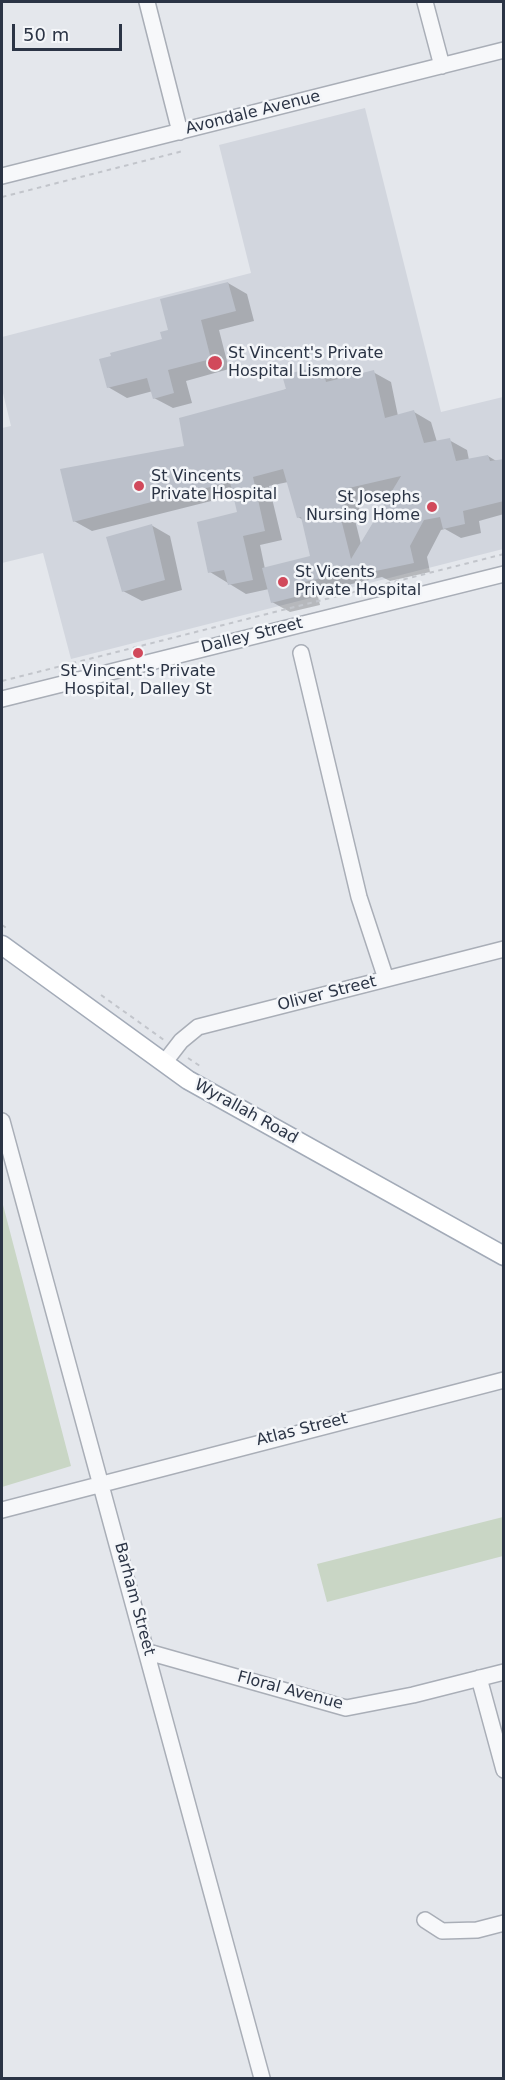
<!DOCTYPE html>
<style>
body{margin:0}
#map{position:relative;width:505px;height:2080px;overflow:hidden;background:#e4e7ec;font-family:"DejaVu Sans",sans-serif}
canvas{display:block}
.frame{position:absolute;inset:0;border:3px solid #2b3445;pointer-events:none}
.scale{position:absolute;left:12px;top:24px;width:110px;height:27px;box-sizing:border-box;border:3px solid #2b3445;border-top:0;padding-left:8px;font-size:18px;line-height:21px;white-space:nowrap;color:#2b3445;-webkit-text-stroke:4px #f4f6f9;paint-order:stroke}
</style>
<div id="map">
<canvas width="505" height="2080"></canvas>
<div class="frame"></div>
<div class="scale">50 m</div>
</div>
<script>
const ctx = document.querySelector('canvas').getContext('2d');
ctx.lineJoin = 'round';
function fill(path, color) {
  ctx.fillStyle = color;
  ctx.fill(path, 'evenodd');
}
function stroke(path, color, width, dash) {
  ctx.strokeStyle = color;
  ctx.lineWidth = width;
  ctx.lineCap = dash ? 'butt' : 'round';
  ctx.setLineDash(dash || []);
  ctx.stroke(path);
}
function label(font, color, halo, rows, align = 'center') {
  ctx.font = font + ' "DejaVu Sans",sans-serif';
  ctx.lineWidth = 5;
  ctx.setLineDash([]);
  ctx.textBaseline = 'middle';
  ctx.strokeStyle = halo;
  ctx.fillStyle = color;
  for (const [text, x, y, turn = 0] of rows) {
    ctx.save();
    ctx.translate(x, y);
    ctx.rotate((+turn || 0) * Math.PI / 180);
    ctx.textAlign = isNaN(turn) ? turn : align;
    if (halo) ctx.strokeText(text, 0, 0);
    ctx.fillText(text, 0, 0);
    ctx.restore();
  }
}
fill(new Path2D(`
 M 365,108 L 441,412 L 503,397 L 503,549 L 71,659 L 43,553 L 2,563 L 2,428 L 11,426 L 2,389 L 2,337 L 251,273 L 219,145 Z`), '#d2d6de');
fill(new Path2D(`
 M 2,1201 L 71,1466 L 2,1487 Z
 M 503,1517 L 503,1556 L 327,1602 L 317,1564 Z`), '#c9d6c5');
fill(new Path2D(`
 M 228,283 L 247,294 L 254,321 L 219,330 L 229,369 L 186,381 L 192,403 L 173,408 L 154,398 L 153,391 L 127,398 L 108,387 L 163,340 L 170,331 Z
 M 322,368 L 340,380 L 373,372 L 391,382 L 398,416 L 414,412 L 431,422 L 437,442 L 449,440 L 467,450 L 469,460 L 488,456 L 498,462 L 504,462 L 504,514 L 479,521 L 481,533 L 461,538 L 445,529 L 441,530 L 427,557 L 430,572 L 390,581 L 382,577 L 317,592 L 320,605 L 290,612 L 272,602 L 269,589 L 246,594 L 210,572 L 239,513 L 235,495 L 92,531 L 74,521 L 186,447 ZM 288,482 L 298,517 L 303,520 L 312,557 L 265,569 L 260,545 L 282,540 L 269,486 ZM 393,491 L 361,544 L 355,520 L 362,519 L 357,500 Z
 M 151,525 L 170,536 L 182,590 L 142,601 L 123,591 Z`), '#0003');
fill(new Path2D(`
 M 228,282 L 236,311 L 201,320 L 211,359 L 168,370 L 174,393 L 153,399 L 147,378 L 107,388 L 99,359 L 111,356 L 110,353 L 162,339 L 160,332 L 168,330 L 160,299 Z
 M 322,366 L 326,382 L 374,370 L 385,418 L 414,410 L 424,443 L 450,438 L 456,461 L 488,455 L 490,461 L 504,459 L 504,501 L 463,511 L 465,524 L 443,529 L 440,517 L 424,520 L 410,546 L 414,563 L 371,572 L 370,567 L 300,583 L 303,595 L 271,603 L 262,568 L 310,556 L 301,517 L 297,518 L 283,469 L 253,477 L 265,531 L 243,536 L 253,580 L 228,585 L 224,570 L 208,573 L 197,522 L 237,512 L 230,482 L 73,522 L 60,469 L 184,446 L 179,418 L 286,389 L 282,375 ZM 401,476 L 351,559 L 339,511 L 346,509 L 340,490 Z
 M 152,524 L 165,580 L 122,592 L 106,537 Z`), '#bbc0ca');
const minor = new Path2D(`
 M 147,2 L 180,132
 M 425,2 L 442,66
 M 2,176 L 504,50
 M 301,653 L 359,897 L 386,979
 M 2,699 L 504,574
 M 164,1063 L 181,1041 L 198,1027 L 504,949
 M 2,1121 L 262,2078
 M 2,1510 L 504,1380
 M 148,1652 L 346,1708 L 413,1695 L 504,1672
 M 479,1678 L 504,1770
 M 425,1920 L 442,1931 L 477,1930 L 504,1923`);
const major = new Path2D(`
 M 2,945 L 188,1080 L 504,1256`);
stroke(minor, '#a9aeb7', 18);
stroke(major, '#a3abb8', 21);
stroke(new Path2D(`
 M 2,197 L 183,151
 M 2,681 L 504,554
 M 2,925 L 8,929
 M 101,995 L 164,1040
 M 188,1058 L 203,1068`), '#c2c5cb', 2, [4.5, 4.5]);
stroke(minor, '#f7f8fa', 15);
stroke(major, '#fff', 18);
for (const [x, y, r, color] of [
 [215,363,8,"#d1495b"],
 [139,486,6,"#d1495b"],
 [432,507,6,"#d1495b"],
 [283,582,6,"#d1495b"],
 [138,653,6,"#d1495b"]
]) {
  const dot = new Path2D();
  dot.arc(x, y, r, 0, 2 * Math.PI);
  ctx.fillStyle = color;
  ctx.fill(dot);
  stroke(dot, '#f4f6f9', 2);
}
label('16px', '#2b3445', '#f4f6f9', [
 ["Avondale Avenue",253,113,-14],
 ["Dalley Street",252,636,-14],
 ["Oliver Street",327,994,-14],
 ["Wyrallah Road",246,1112,29],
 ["Atlas Street",302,1430,-14],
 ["Barham Street",134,1599,75],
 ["Floral Avenue",290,1691,15]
]);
label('16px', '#2b3445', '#f4f6f9', [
 ["St Vincent's Private",228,354],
 ["Hospital Lismore",228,372],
 ["St Vincents",151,477],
 ["Private Hospital",151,495],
 ["St Josephs",420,498,"right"],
 ["Nursing Home",420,516,"right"],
 ["St Vicents",295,573],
 ["Private Hospital",295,591],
 ["St Vincent's Private",138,672,"center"],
 ["Hospital, Dalley St",138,690,"center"]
], 'left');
</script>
